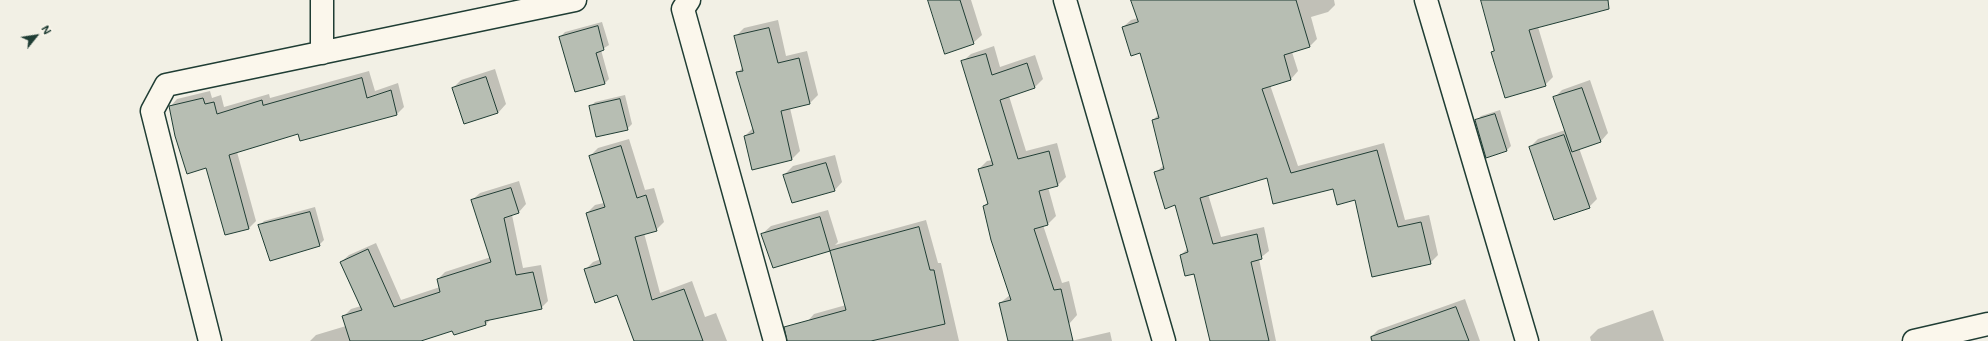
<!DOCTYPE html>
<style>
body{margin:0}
#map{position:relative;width:1988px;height:341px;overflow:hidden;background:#f2f0e5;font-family:Mali,sans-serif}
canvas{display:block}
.north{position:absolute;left:16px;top:16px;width:40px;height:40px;-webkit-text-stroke:3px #fbf7ec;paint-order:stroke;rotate:60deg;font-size:11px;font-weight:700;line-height:16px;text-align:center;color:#1f3d34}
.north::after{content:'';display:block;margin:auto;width:14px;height:18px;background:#1f3d34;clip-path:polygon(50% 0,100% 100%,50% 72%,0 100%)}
</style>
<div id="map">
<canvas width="1988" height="341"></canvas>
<div class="north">N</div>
</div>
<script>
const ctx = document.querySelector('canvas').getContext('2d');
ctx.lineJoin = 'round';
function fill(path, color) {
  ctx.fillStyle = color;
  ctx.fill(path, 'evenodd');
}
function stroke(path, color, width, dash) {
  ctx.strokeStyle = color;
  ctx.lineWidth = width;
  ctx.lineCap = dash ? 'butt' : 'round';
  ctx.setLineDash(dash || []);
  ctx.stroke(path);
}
fill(new Path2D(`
 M 929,0 L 971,0 L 982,35 L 973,43 Z
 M 1132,0 L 1334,0 L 1335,5 L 1328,12 L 1311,17 L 1317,39 L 1310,46 L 1292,52 L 1298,71 L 1291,79 L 1270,85 L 1298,166 L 1384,143 L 1405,220 L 1429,215 L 1438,255 L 1430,263 L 1356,199 L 1334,188 L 1268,177 L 1208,194 L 1221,237 L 1264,227 L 1269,251 L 1259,259 L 1276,341 L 1211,341 L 1194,273 L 1181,255 L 1188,248 L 1176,204 L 1161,199 L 1155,173 L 1164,165 L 1153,120 L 1159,114 L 1141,52 L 1123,27 L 1131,20 L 1138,18 Z
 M 1482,0 L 1567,0 L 1538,27 L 1553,77 L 1545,85 L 1492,52 L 1495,49 Z
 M 778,20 L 786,56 L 807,51 L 818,95 L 810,103 L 790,108 L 800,151 L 792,159 L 745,136 L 753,128 L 737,73 L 743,67 L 736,36 L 744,28 Z
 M 602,22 L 609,45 L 601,50 L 609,79 L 604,84 L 560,37 L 565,32 Z
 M 994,46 L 1000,67 L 1035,55 L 1043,79 L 1035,87 L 1009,96 L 1026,151 L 1057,143 L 1066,177 L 1058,185 L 1048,187 L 1056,216 L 1048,224 L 1043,225 L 1062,283 L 1069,281 L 1077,315 L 1069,324 L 1000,303 L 1010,295 L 984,206 L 988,202 L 979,169 L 987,161 L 993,160 L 962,62 L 971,54 Z
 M 495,69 L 506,104 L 498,113 L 453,88 L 461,80 Z
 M 369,71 L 375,91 L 398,83 L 404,107 L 397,114 L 301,140 L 299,133 L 237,152 L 256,221 L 249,228 L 226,234 L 207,167 L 170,107 L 177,99 L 210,91 L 212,98 L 221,95 L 224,107 L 269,94 L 270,98 Z
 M 1590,80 L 1608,133 L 1601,141 L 1579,148 L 1597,199 L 1589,207 L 1530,147 L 1538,139 L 1565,130 L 1554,98 L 1562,90 Z
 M 625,95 L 632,124 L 627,129 L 590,107 L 595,102 Z
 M 1500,110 L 1511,146 L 1507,150 L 1476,121 L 1481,116 Z
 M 629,139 L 645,190 L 654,188 L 664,222 L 656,230 L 644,233 L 660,293 L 692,281 L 705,317 L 716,313 L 727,341 L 635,341 L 618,294 L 585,270 L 593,262 L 601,259 L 587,213 L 595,205 L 604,203 L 590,156 L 598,148 Z
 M 835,155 L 842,182 L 834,191 L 784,175 L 793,166 Z
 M 519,181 L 526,204 L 519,212 L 512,215 L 523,268 L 541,265 L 548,301 L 541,308 L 491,319 L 486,324 L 453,330 L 418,341 L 310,341 L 316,335 L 346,326 L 343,317 L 351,309 L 361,306 L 341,262 L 349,255 L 376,243 L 401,300 L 440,287 L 438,279 L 445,272 L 491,257 L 472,200 L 480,193 Z
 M 315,207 L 324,240 L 319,245 L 259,226 L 264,221 Z
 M 828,210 L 838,242 L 835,245 L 926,220 L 938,263 L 941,263 L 959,341 L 812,341 L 807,322 L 814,314 L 846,305 L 831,250 L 773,267 L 762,234 L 771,226 Z
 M 1465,299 L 1480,341 L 1371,341 L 1370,338 L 1378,330 Z
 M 1653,310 L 1664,341 L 1591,341 L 1590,337 L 1598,329 Z
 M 1110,332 L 1112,341 L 1071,341 Z`), '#0003');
const building = new Path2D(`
 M 928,0 L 960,0 L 974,44 L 945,54 Z
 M 1131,0 L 1296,0 L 1310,47 L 1284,55 L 1291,80 L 1262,89 L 1291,173 L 1377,150 L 1398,227 L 1421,222 L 1431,264 L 1372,277 L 1355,200 L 1337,205 L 1333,189 L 1273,204 L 1267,178 L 1200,198 L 1213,244 L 1257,234 L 1262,259 L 1251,262 L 1269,341 L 1210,341 L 1194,274 L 1185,276 L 1180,255 L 1188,252 L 1175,205 L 1165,209 L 1154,172 L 1164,169 L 1152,120 L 1159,118 L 1140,53 L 1131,56 L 1122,27 L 1138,22 Z
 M 1481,0 L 1608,0 L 1609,9 L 1529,30 L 1546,86 L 1505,98 L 1491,52 L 1494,51 Z
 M 598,26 L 604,50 L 596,53 L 605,84 L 575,92 L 559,37 Z
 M 769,28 L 778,63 L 799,58 L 810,104 L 781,111 L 792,160 L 752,170 L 744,136 L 754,133 L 736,72 L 743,71 L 734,36 Z
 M 986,54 L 992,75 L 1027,63 L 1035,88 L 1000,100 L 1018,159 L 1049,151 L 1058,186 L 1039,191 L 1048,225 L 1034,229 L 1054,290 L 1061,289 L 1073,341 L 1008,341 L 999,303 L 1011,300 L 991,240 L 983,206 L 988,204 L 978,169 L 993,165 L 961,61 Z
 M 486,77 L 498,113 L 464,124 L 452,88 Z
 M 362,78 L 367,98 L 391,90 L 397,115 L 300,141 L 298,134 L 229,155 L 249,229 L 225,235 L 206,168 L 187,174 L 175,136 L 169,106 L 203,98 L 205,104 L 214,102 L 217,114 L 262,100 L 263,105 Z
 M 1582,88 L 1601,142 L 1572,152 L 1553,97 Z
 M 620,99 L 628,130 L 596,137 L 589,106 Z
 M 1495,114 L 1507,151 L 1486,158 L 1475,120 Z
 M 1564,135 L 1590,208 L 1554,220 L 1529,147 Z
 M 621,146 L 637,198 L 646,195 L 657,231 L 635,237 L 652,300 L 684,289 L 703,341 L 634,341 L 617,295 L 595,303 L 584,269 L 601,264 L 586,213 L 605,207 L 589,156 Z
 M 826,163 L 835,191 L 792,203 L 783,175 Z
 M 511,188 L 519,213 L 504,218 L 516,275 L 533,272 L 542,309 L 485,321 L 486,325 L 454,335 L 452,331 L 421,341 L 350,341 L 342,316 L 362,310 L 340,262 L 368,249 L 394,307 L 440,292 L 437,279 L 491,262 L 471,200 Z
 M 310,212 L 320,246 L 270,261 L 258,225 Z
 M 820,217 L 830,251 L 773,268 L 761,234 Z
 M 919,227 L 930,270 L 934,270 L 945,324 L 871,341 L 787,341 L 784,327 L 846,310 L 830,251 Z
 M 1456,307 L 1469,341 L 1372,341 L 1371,337 Z`);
fill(building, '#b7beb3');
stroke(building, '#1f3d34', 1);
const minor = new Path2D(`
 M 689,0 L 683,9 L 775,341
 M 1065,0 L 1164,341
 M 1426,0 L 1527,341
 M 322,53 L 322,0
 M 210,341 L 152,111 L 166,85 L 575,0
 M 1914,341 L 1988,324`);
stroke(minor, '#1f3d34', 25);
stroke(minor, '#fbf7ec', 22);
</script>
